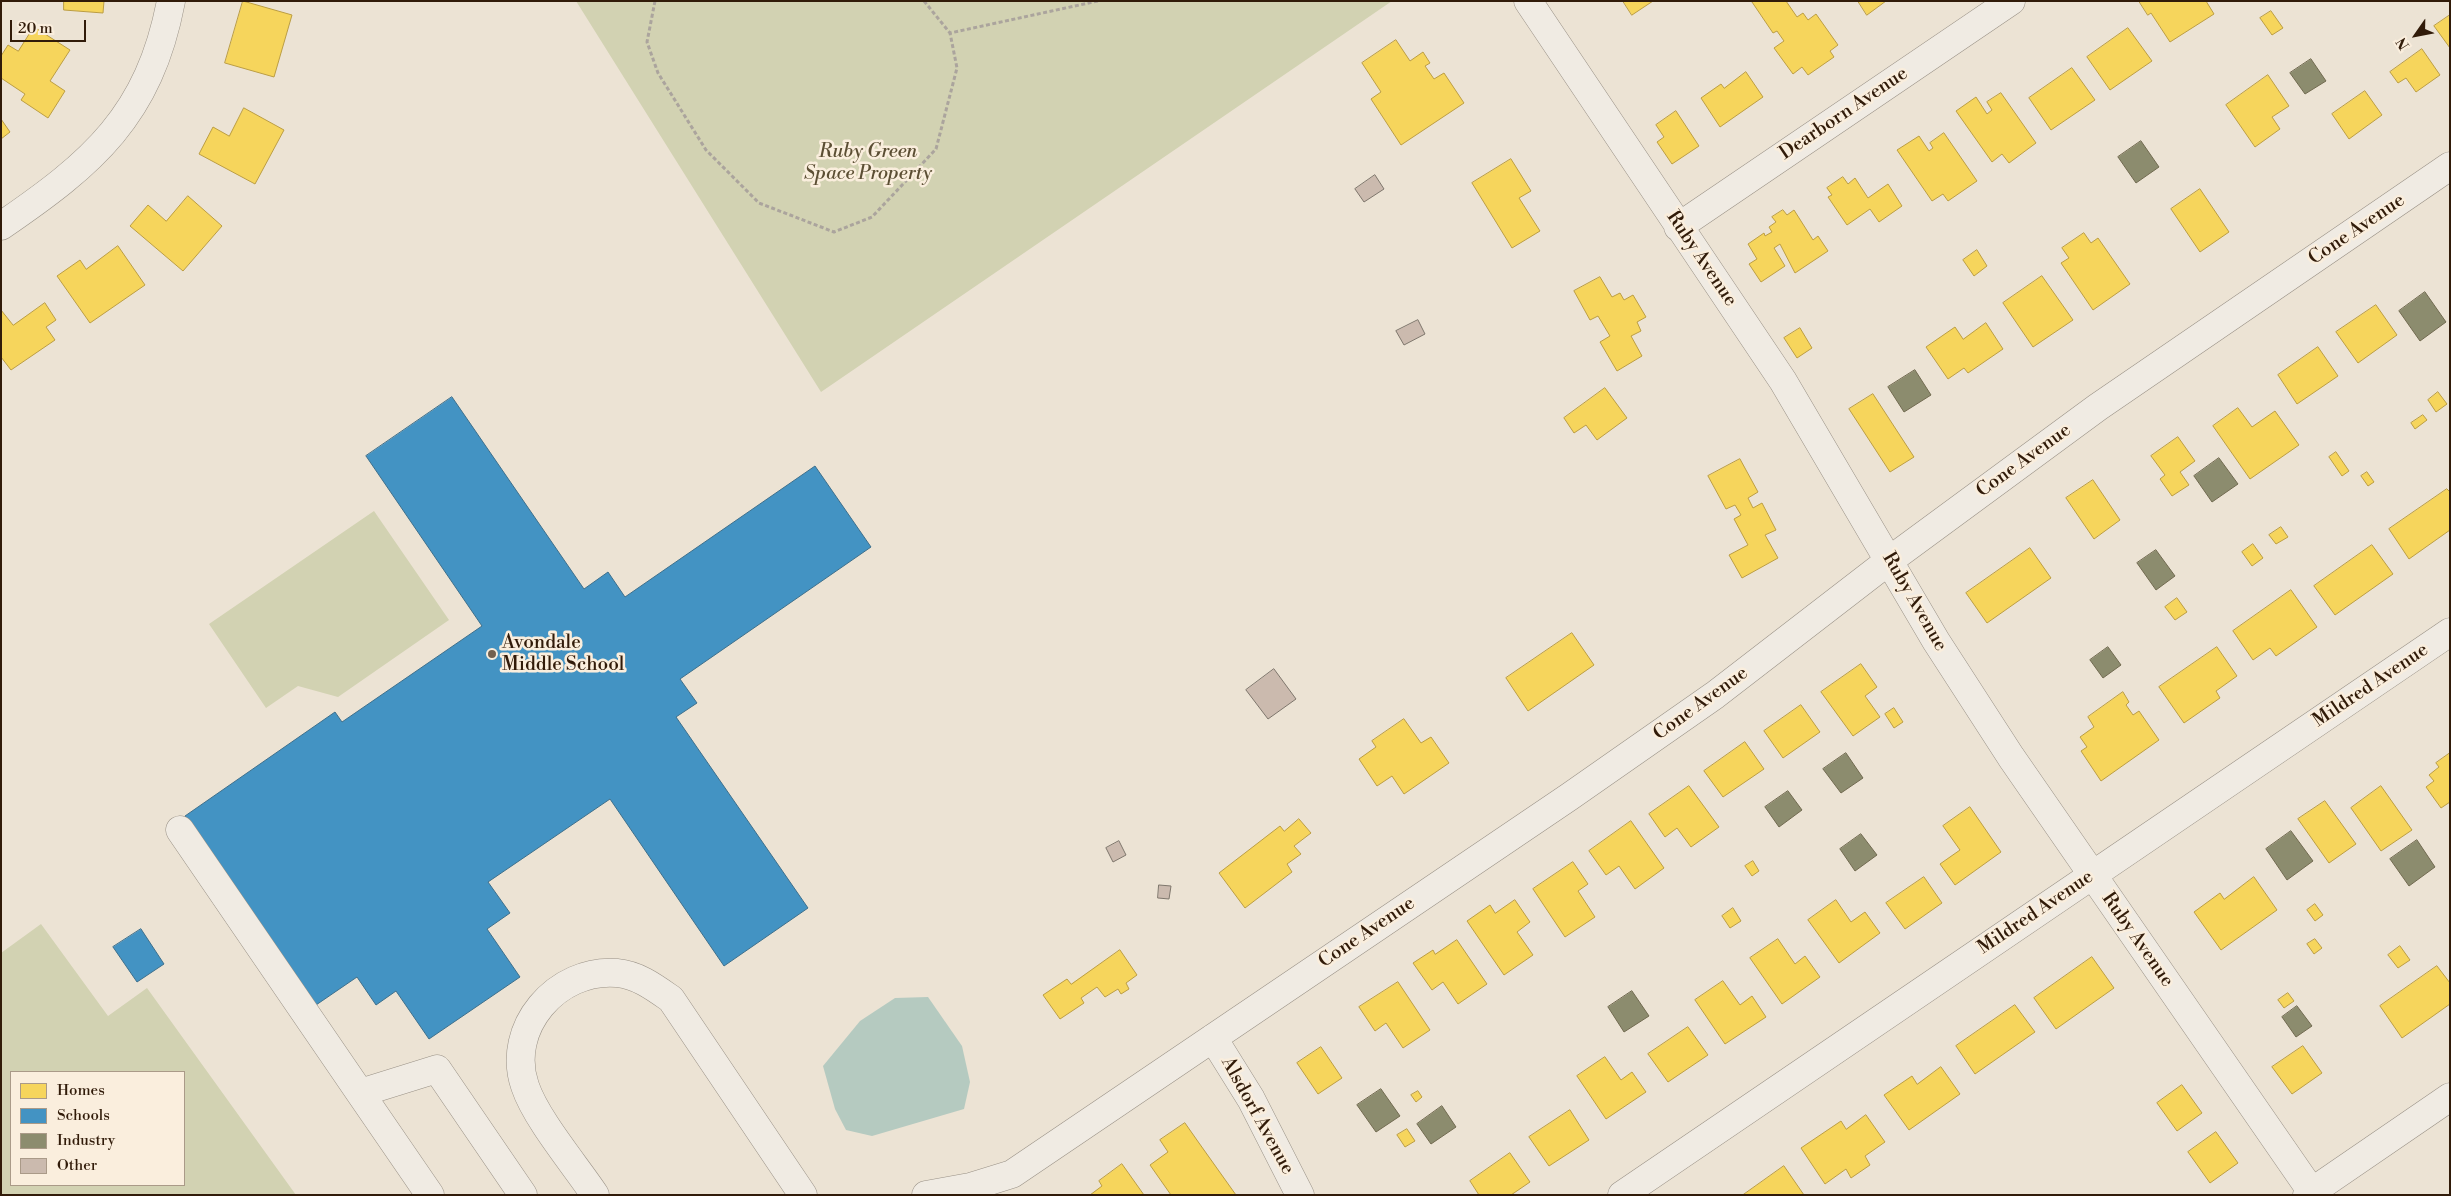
<!DOCTYPE html>
<style>
body{margin:0}
#map{position:relative;width:2451px;height:1196px;overflow:hidden;background:#ece3d4;font-family:"Libre Bodoni",serif}
canvas{display:block}
.frame{position:absolute;inset:0;border:2px solid #311b09;pointer-events:none}
.legend{position:absolute;left:10px;top:1071px;width:175px;height:115px;box-sizing:border-box;background:#faeedd;border:1px solid #aa9a88;margin:0;padding:6px 9px;list-style:none;font-size:15px;color:#311b09}
.legend li{display:flex;align-items:center;gap:10px;height:25px}
.legend b{width:25px;border:1px solid #aa9a88}
.north{position:absolute;left:2391px;top:10px;width:50px;height:50px;-webkit-text-stroke:4px #faeedd;paint-order:stroke;rotate:237deg;font-size:14px;font-weight:700;line-height:20px;text-align:center;color:#311b09}
.north::after{content:'';display:block;margin:auto;width:18px;height:22px;background:#311b09;clip-path:polygon(50% 0,100% 100%,50% 72%,0 100%)}
.scale{position:absolute;left:10px;top:20px;width:76px;height:22px;box-sizing:border-box;border:2px solid #311b09;border-top:0;padding-left:6px;font-size:15px;line-height:18px;white-space:nowrap;color:#311b09;-webkit-text-stroke:4px #faeedd;paint-order:stroke}
</style>
<div id="map">
<canvas width="2451" height="1196"></canvas>
<div class="frame"></div>
<ul class="legend">
<li><b style="height:14px;background:#f6d55c"></b>Homes</li>
<li><b style="height:14px;background:#4393c3"></b>Schools</li>
<li><b style="height:14px;background:#8c8c6e"></b>Industry</li>
<li><b style="height:14px;background:#cbbaae"></b>Other</li>
</ul>
<div class="north">N</div>
<div class="scale">20 m</div>
</div>
<script>
const ctx = document.querySelector('canvas').getContext('2d');
ctx.lineJoin = 'round';
function fill(path, color) {
  ctx.fillStyle = color;
  ctx.fill(path, 'evenodd');
}
function stroke(path, color, width, dash) {
  ctx.strokeStyle = color;
  ctx.lineWidth = width;
  ctx.lineCap = dash ? 'butt' : 'round';
  ctx.setLineDash(dash || []);
  ctx.stroke(path);
}
function label(font, color, halo, rows, align = 'center') {
  ctx.font = font + ' "Libre Bodoni",serif';
  ctx.lineWidth = 5;
  ctx.setLineDash([]);
  ctx.textBaseline = 'middle';
  ctx.strokeStyle = halo;
  ctx.fillStyle = color;
  for (const [text, x, y, turn = 0] of rows) {
    ctx.save();
    ctx.translate(x, y);
    ctx.rotate((+turn || 0) * Math.PI / 180);
    ctx.textAlign = isNaN(turn) ? turn : align;
    if (halo) ctx.strokeText(text, 0, 0);
    ctx.fillText(text, 0, 0);
    ctx.restore();
  }
}
fill(new Path2D(`
 M 576,1 L 1392,1 L 821,392 Z
 M 374,511 L 449,620 L 338,697 L 298,686 L 266,708 L 209,624 Z
 M 41,924 L 108,1016 L 147,988 L 296,1195 L 1,1195 L 1,953 ZM 11,1072 L 184,1072 L 184,1185 L 11,1185 Z`), '#d2d2b2');
fill(new Path2D(`
 M 928,997 L 962,1046 L 970,1082 L 964,1109 L 872,1136 L 846,1130 L 835,1109 L 823,1066 L 860,1021 L 895,998 Z`), '#b5cac0');
const homes = new Path2D(`
 M 64,1 L 104,1 L 103,13 L 64,10 Z
 M 243,1 L 292,15 L 274,77 L 225,63 Z
 M 1623,1 L 1653,1 L 1632,15 Z
 M 1753,1 L 1786,1 L 1797,17 L 1803,13 L 1808,20 L 1816,14 L 1838,45 L 1830,51 L 1834,57 L 1808,75 L 1802,67 L 1793,74 L 1774,48 L 1784,41 L 1777,31 L 1773,33 L 1752,2 Z
 M 1858,1 L 1886,1 L 1867,15 Z
 M 2139,1 L 2206,1 L 2214,14 L 2170,42 L 2151,13 L 2148,15 Z
 M 2271,11 L 2283,28 L 2272,35 L 2260,18 Z
 M 2450,15 L 2450,48 L 2434,26 Z
 M 34,27 L 70,50 L 50,81 L 65,91 L 48,118 L 21,100 L 25,94 L 1,78 L 1,56 L 8,45 L 18,51 Z
 M 2128,28 L 2152,61 L 2110,90 L 2087,57 Z
 M 1396,40 L 1410,61 L 1423,52 L 1430,63 L 1425,66 L 1434,79 L 1444,73 L 1464,103 L 1401,145 L 1371,99 L 1381,92 L 1362,63 Z
 M 2422,49 L 2440,75 L 2416,92 L 2406,78 L 2398,83 L 2390,72 Z
 M 2072,68 L 2095,100 L 2051,130 L 2029,98 Z
 M 1746,72 L 1763,97 L 1720,127 L 1701,98 L 1721,84 L 1724,88 Z
 M 2268,75 L 2289,106 L 2272,117 L 2280,129 L 2255,147 L 2226,105 Z
 M 2365,91 L 2382,115 L 2349,139 L 2332,114 Z
 M 2001,93 L 2036,143 L 2009,163 L 2002,154 L 1992,162 L 1956,111 L 1976,97 L 1987,114 L 1992,110 L 1987,102 Z
 M 244,108 L 284,130 L 255,184 L 199,154 L 213,127 L 229,136 Z
 M 1676,111 L 1699,146 L 1672,164 L 1657,142 L 1664,137 L 1656,125 Z
 M 1,119 L 10,132 L 1,139 Z
 M 1944,133 L 1977,181 L 1948,201 L 1943,194 L 1932,201 L 1897,150 L 1919,136 L 1929,151 L 1933,148 L 1930,143 Z
 M 1511,159 L 1531,191 L 1519,198 L 1540,231 L 1512,248 L 1472,183 Z
 M 1843,177 L 1848,184 L 1855,178 L 1868,198 L 1888,184 L 1902,206 L 1879,222 L 1870,209 L 1847,225 L 1828,197 L 1832,195 L 1827,188 Z
 M 2200,189 L 2229,232 L 2200,252 L 2171,209 Z
 M 188,196 L 222,226 L 183,271 L 130,226 L 148,205 L 166,221 Z
 M 1783,210 L 1787,215 L 1794,210 L 1813,240 L 1818,236 L 1828,251 L 1795,273 L 1780,244 L 1774,248 L 1785,266 L 1761,282 L 1749,264 L 1757,259 L 1748,244 L 1764,233 L 1765,236 L 1772,232 L 1769,227 L 1776,222 L 1772,217 Z
 M 2084,233 L 2091,243 L 2098,238 L 2130,284 L 2093,310 L 2061,263 L 2069,258 L 2062,248 Z
 M 118,246 L 145,285 L 90,323 L 57,276 L 80,260 L 86,269 Z
 M 1977,250 L 1987,266 L 1974,276 L 1963,260 Z
 M 2042,276 L 2073,320 L 2033,347 L 2003,303 Z
 M 1600,277 L 1612,297 L 1620,293 L 1624,300 L 1633,295 L 1646,317 L 1637,322 L 1641,331 L 1631,336 L 1642,356 L 1617,371 L 1600,342 L 1610,336 L 1598,316 L 1590,320 L 1574,291 Z
 M 45,303 L 56,320 L 46,327 L 55,340 L 11,370 L 1,357 L 1,310 L 13,325 Z
 M 2376,305 L 2397,335 L 2358,363 L 2336,332 Z
 M 1986,323 L 2003,349 L 1968,373 L 1964,368 L 1948,379 L 1926,347 L 1955,327 L 1963,339 Z
 M 1800,328 L 1812,348 L 1797,358 L 1784,338 Z
 M 2318,347 L 2338,376 L 2297,404 L 2278,375 Z
 M 1605,388 L 1627,418 L 1597,440 L 1586,425 L 1574,433 L 1564,418 Z
 M 2438,392 L 2447,404 L 2436,412 L 2428,400 Z
 M 1873,394 L 1914,457 L 1890,472 L 1849,409 Z
 M 2238,408 L 2252,427 L 2275,411 L 2299,445 L 2250,479 L 2213,426 Z
 M 2423,415 L 2427,420 L 2415,429 L 2411,423 Z
 M 2178,437 L 2195,461 L 2180,472 L 2189,485 L 2172,496 L 2160,479 L 2165,475 L 2151,456 Z
 M 2336,452 L 2349,471 L 2342,476 L 2329,457 Z
 M 1740,459 L 1758,492 L 1748,498 L 1753,508 L 1762,503 L 1776,530 L 1765,535 L 1778,558 L 1742,578 L 1729,555 L 1748,545 L 1734,519 L 1741,515 L 1735,505 L 1726,509 L 1708,476 Z
 M 2367,472 L 2374,482 L 2368,486 L 2361,476 Z
 M 2093,480 L 2120,520 L 2094,539 L 2066,498 Z
 M 2447,489 L 2450,492 L 2450,530 L 2409,559 L 2389,529 Z
 M 2281,527 L 2288,537 L 2276,544 L 2269,535 Z
 M 2253,544 L 2263,558 L 2252,566 L 2242,552 Z
 M 2372,545 L 2393,574 L 2335,615 L 2314,586 Z
 M 2030,548 L 2051,578 L 1987,623 L 1966,593 Z
 M 2291,590 L 2317,627 L 2276,656 L 2270,648 L 2253,660 L 2233,631 Z
 M 2177,598 L 2187,612 L 2175,620 L 2165,607 Z
 M 1572,633 L 1594,665 L 1528,711 L 1506,678 Z
 M 2217,647 L 2237,676 L 2216,691 L 2220,698 L 2184,723 L 2159,687 Z
 M 1861,664 L 1877,687 L 1865,696 L 1880,717 L 1853,736 L 1821,692 Z
 M 2123,692 L 2129,702 L 2126,705 L 2133,715 L 2139,711 L 2159,740 L 2101,781 L 2081,751 L 2087,747 L 2080,737 L 2094,727 L 2088,717 Z
 M 1801,705 L 1820,732 L 1783,758 L 1764,731 Z
 M 1894,708 L 1903,722 L 1894,728 L 1885,714 Z
 M 1404,719 L 1421,743 L 1431,737 L 1449,763 L 1404,794 L 1392,776 L 1377,786 L 1359,759 L 1376,747 L 1372,741 Z
 M 1745,742 L 1764,769 L 1723,797 L 1704,771 Z
 M 2450,753 L 2450,802 L 2441,808 L 2426,787 L 2434,781 L 2429,775 L 2439,767 L 2436,763 Z
 M 1689,786 L 1719,827 L 1691,847 L 1677,828 L 1665,837 L 1649,814 Z
 M 2381,786 L 2412,830 L 2381,851 L 2351,808 Z
 M 2325,801 L 2356,844 L 2329,863 L 2298,819 Z
 M 1970,807 L 2001,852 L 1955,885 L 1940,864 L 1960,850 L 1943,826 Z
 M 1299,819 L 1311,833 L 1294,846 L 1301,854 L 1287,864 L 1292,872 L 1245,908 L 1219,873 L 1280,826 L 1284,831 Z
 M 1631,821 L 1664,868 L 1635,889 L 1619,866 L 1606,875 L 1589,851 Z
 M 1753,861 L 1759,871 L 1752,876 L 1745,866 Z
 M 1573,862 L 1588,884 L 1578,891 L 1595,917 L 1565,937 L 1533,889 Z
 M 1924,877 L 1942,903 L 1905,929 L 1886,903 Z
 M 2254,877 L 2277,910 L 2221,950 L 2194,912 L 2220,893 L 2224,899 Z
 M 1515,900 L 1530,922 L 1517,932 L 1533,955 L 1504,975 L 1467,921 L 1490,905 L 1495,913 Z
 M 1836,900 L 1851,922 L 1865,912 L 1880,933 L 1839,963 L 1808,920 Z
 M 2315,904 L 2323,915 L 2315,921 L 2307,910 Z
 M 1733,908 L 1741,921 L 1730,928 L 1722,916 Z
 M 1778,939 L 1795,964 L 1805,956 L 1820,977 L 1782,1004 L 1750,958 Z
 M 2315,939 L 2322,948 L 2314,954 L 2307,944 Z
 M 1457,940 L 1487,984 L 1458,1004 L 1443,982 L 1432,990 L 1413,963 L 1433,950 L 1435,954 Z
 M 2400,946 L 2410,960 L 2398,968 L 2388,955 Z
 M 1120,950 L 1137,975 L 1126,983 L 1129,989 L 1121,994 L 1118,989 L 1105,997 L 1097,987 L 1081,998 L 1084,1003 L 1060,1019 L 1043,995 L 1067,979 L 1071,984 Z
 M 2092,957 L 2114,988 L 2056,1029 L 2034,998 Z
 M 2437,966 L 2450,983 L 2450,1004 L 2402,1038 L 2380,1006 Z
 M 1723,981 L 1740,1005 L 1752,996 L 1766,1017 L 1725,1044 L 1695,1000 Z
 M 1398,982 L 1430,1030 L 1403,1048 L 1386,1023 L 1375,1031 L 1359,1007 Z
 M 2288,993 L 2294,1001 L 2284,1008 L 2278,1000 Z
 M 2015,1005 L 2035,1032 L 1975,1074 L 1956,1046 Z
 M 1688,1027 L 1708,1055 L 1668,1082 L 1648,1054 Z
 M 2303,1046 L 2322,1073 L 2292,1094 L 2272,1067 Z
 M 1321,1047 L 1342,1078 L 1318,1094 L 1297,1063 Z
 M 1605,1057 L 1621,1080 L 1632,1072 L 1646,1092 L 1606,1119 L 1577,1076 Z
 M 1941,1067 L 1960,1094 L 1909,1130 L 1884,1095 L 1912,1076 L 1917,1084 Z
 M 2182,1085 L 2202,1113 L 2177,1131 L 2157,1103 Z
 M 1418,1091 L 1422,1097 L 1416,1102 L 1411,1095 Z
 M 1570,1110 L 1589,1140 L 1549,1166 L 1529,1137 Z
 M 1866,1115 L 1885,1142 L 1865,1156 L 1870,1165 L 1851,1178 L 1846,1169 L 1825,1184 L 1801,1148 L 1841,1121 L 1846,1129 Z
 M 1185,1123 L 1199,1143 L 1236,1195 L 1171,1195 L 1150,1165 L 1168,1152 L 1160,1140 Z
 M 1407,1129 L 1415,1141 L 1405,1147 L 1397,1135 Z
 M 2216,1132 L 2238,1163 L 2210,1183 L 2188,1152 Z
 M 1510,1153 L 1530,1182 L 1511,1195 L 1479,1195 L 1470,1181 Z
 M 1122,1164 L 1144,1195 L 1090,1195 L 1102,1186 L 1099,1181 Z
 M 1784,1166 L 1804,1195 L 1743,1195 Z`);
fill(homes, '#f6d55c');
stroke(homes, '#bb9d43', 1);
const schools = new Path2D(`
 M 452,397 L 584,589 L 608,572 L 625,597 L 815,466 L 871,547 L 680,679 L 697,703 L 676,717 L 808,908 L 724,966 L 610,799 L 488,882 L 510,913 L 487,929 L 520,977 L 429,1039 L 396,991 L 376,1005 L 357,977 L 316,1005 L 185,816 L 335,712 L 342,722 L 482,626 L 366,456 Z
 M 141,929 L 164,964 L 137,982 L 113,947 Z`);
fill(schools, '#4393c3');
stroke(schools, '#3e6f8b', 1);
const industry = new Path2D(`
 M 2311,59 L 2326,81 L 2305,94 L 2290,73 Z
 M 2141,141 L 2159,167 L 2136,183 L 2118,157 Z
 M 2425,292 L 2446,322 L 2420,341 L 2399,311 Z
 M 1915,370 L 1931,395 L 1904,412 L 1888,387 Z
 M 2219,458 L 2238,484 L 2212,502 L 2194,476 Z
 M 2156,550 L 2175,576 L 2156,590 L 2137,563 Z
 M 2108,647 L 2121,665 L 2103,678 L 2090,660 Z
 M 1846,753 L 1863,778 L 1841,793 L 1823,769 Z
 M 1788,791 L 1802,810 L 1779,827 L 1765,807 Z
 M 2291,831 L 2313,861 L 2287,880 L 2266,849 Z
 M 1861,834 L 1877,855 L 1855,871 L 1840,849 Z
 M 2417,840 L 2435,867 L 2409,886 L 2390,859 Z
 M 1632,991 L 1649,1016 L 1624,1032 L 1608,1007 Z
 M 2297,1006 L 2312,1026 L 2296,1037 L 2282,1017 Z
 M 1381,1089 L 1400,1116 L 1376,1132 L 1357,1105 Z
 M 1442,1106 L 1456,1127 L 1431,1144 L 1417,1124 Z`);
fill(industry, '#8c8c6e');
stroke(industry, '#716a50', 1);
const building = new Path2D(`
 M 1375,175 L 1384,189 L 1364,202 L 1355,189 Z
 M 1418,320 L 1425,334 L 1404,345 L 1396,331 Z
 M 1274,669 L 1296,699 L 1268,719 L 1246,690 Z
 M 1119,841 L 1126,855 L 1113,862 L 1106,848 Z
 M 1159,885 L 1171,886 L 1169,899 L 1158,898 Z`);
fill(building, '#cbbaae');
stroke(building, '#7e766c', 1);
const minor = new Path2D(`
 M 1528,1 L 1783,381 L 1936,641 L 2011,757 L 2314,1195
 M 1,226 C 93,163 149,116 171,1
 M 1678,227 L 2011,1
 M 180,830 L 360,1093
 M 1213,1038 L 1251,1099 L 1300,1195
 M 430,1195 L 360,1093 L 437,1069 L 523,1195
 M 595,1195 C 575,1165 536,1119 525,1086 C 505,1028 557,968 617,973 C 638,975 654,987 671,999 L 803,1195
 M 926,1195 L 970,1187 L 1012,1174 L 1569,797 L 1715,695 L 1890,560 L 2098,407 L 2450,166
 M 1622,1195 L 2450,632
 M 2307,1195 L 2450,1097`);
stroke(minor, '#999186', 29);
stroke(new Path2D(`
 M 655,1 L 647,42 L 658,73 L 706,150 L 759,203 L 834,232 L 872,217 L 936,149 L 957,68 L 950,33
 M 924,1 L 950,33 L 1098,1`), '#aba49d', 3, [4, 2.5]);
stroke(minor, '#f0ebe3', 28);
for (const [x, y, r, color] of [
 [492,654,5,"#726150"]
]) {
  const dot = new Path2D();
  dot.arc(x, y, r, 0, 2 * Math.PI);
  ctx.fillStyle = color;
  ctx.fill(dot);
  stroke(dot, '#faeedd', 2);
}
label('19px', '#311b09', '#faeedd', [
 ["Dearborn Avenue",1844,114,-34],
 ["Cone Avenue",2357,230,-34],
 ["Ruby Avenue",1701,259,56],
 ["Cone Avenue",2024,461,-36],
 ["Ruby Avenue",1914,602,60],
 ["Mildred Avenue",2371,686,-34],
 ["Cone Avenue",1701,704,-36],
 ["Mildred Avenue",2036,913,-34],
 ["Cone Avenue",1367,933,-34],
 ["Ruby Avenue",2137,940,55],
 ["Alsdorf Avenue",1257,1116,61]
]);
label('italic 19px', '#5b4e33', '#faeedd', [
 ["Ruby Green",868,152],
 ["Space Property",868,174]
]);
label('19px', '#311b09', '#faeedd', [
 ["Avondale",502,643],
 ["Middle School",502,665]
], 'left');
</script>
